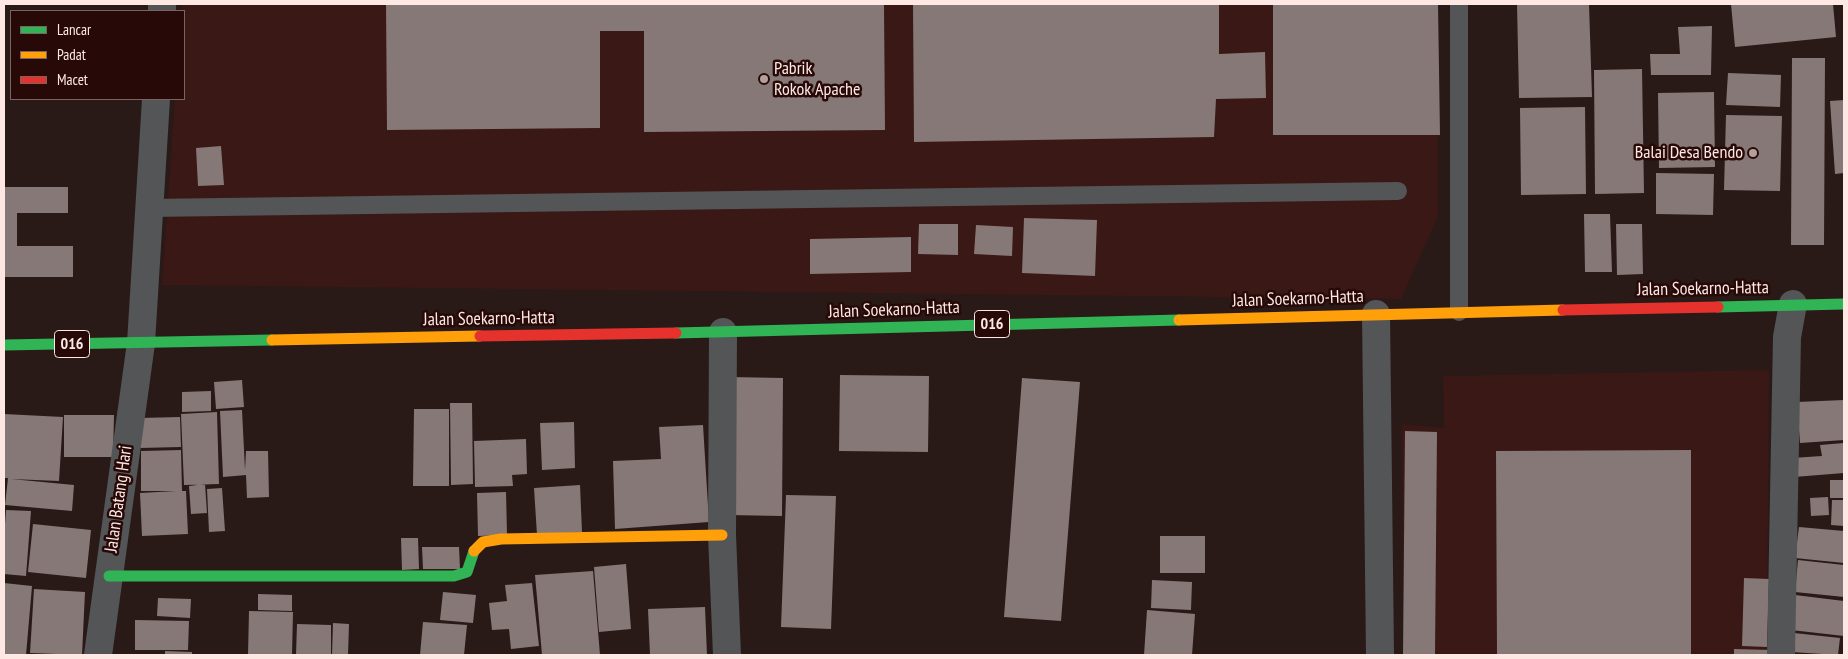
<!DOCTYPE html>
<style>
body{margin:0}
#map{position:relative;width:1848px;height:659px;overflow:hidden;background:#291a18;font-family:"PT Sans Narrow",sans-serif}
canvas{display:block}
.frame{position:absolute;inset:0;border:5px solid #fde8e4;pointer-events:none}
.legend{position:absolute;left:10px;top:10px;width:175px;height:90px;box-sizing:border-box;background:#270a07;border:1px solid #7d635f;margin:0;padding:6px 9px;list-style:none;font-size:15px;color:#fde8e4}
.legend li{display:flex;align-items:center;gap:10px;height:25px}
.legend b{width:25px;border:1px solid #7d635f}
</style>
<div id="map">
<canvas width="1848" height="659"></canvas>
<div class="frame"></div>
<ul class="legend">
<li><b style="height:6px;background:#30b455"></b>Lancar</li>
<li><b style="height:6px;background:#ff9f0a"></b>Padat</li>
<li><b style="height:6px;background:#e5322d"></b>Macet</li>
</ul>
</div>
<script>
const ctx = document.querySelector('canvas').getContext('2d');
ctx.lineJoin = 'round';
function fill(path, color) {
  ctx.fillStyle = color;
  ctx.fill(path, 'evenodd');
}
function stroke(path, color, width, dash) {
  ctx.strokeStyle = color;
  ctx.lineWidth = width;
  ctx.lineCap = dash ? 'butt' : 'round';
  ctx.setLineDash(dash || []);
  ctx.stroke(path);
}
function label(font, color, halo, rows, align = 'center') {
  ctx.font = font + ' "PT Sans Narrow",sans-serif';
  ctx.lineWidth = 5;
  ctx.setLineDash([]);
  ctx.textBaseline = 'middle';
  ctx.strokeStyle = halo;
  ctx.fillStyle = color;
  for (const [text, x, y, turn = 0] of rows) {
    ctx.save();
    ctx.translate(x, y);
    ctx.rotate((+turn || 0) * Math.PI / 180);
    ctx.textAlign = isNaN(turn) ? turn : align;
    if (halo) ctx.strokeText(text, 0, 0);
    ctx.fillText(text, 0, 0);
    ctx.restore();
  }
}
fill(new Path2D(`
 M 182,4 L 1437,4 L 1438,216 L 1401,299 L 162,285 L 175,99 L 184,99 L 184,11 L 182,11 Z
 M 1769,370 L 1767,655 L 1404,655 L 1402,424 L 1444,428 L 1443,376 Z`), '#3a1815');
fill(new Path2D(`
 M 386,4 L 884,4 L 885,130 L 644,132 L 644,31 L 600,31 L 600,128 L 387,130 Z
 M 913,4 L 1219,4 L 1219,54 L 1265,52 L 1266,98 L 1216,99 L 1214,137 L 914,142 Z
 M 1273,4 L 1438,4 L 1440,135 L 1273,135 Z
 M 1517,4 L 1589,4 L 1592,97 L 1519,98 Z
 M 1731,4 L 1833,4 L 1836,37 L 1735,47 Z
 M 1712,26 L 1711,75 L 1651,75 L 1650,54 L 1680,54 L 1678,27 Z
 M 1792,58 L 1825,58 L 1824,245 L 1791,245 Z
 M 1642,69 L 1644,193 L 1595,194 L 1594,70 Z
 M 1728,73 L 1781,75 L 1780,107 L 1726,105 Z
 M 1714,92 L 1715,167 L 1659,168 L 1658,93 Z
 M 1844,100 L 1844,173 L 1835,174 L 1830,101 Z
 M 1585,107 L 1586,194 L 1521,195 L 1520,108 Z
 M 1726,115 L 1782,116 L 1780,191 L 1724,190 Z
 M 221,146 L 224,185 L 198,186 L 196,148 Z
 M 1656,173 L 1714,174 L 1713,215 L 1656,214 Z
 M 4,187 L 68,187 L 68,213 L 17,213 L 17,246 L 73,246 L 73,277 L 4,277 Z
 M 1584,214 L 1610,214 L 1612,272 L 1585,272 Z
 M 1024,218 L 1097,220 L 1095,276 L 1022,273 Z
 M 919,224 L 958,224 L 958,255 L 918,254 Z
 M 1616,224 L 1642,224 L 1643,274 L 1617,275 Z
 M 976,225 L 1013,227 L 1012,256 L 974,254 Z
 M 911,237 L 911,272 L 810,274 L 810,239 Z
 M 840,375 L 929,376 L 928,452 L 839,451 Z
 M 730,377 L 783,378 L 782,516 L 728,515 Z
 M 1022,378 L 1080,382 L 1061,621 L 1004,617 Z
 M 242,380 L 244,407 L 216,409 L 214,382 Z
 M 211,391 L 211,411 L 182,412 L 182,392 Z
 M 1844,400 L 1844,440 L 1800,443 L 1797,402 Z
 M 450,403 L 472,403 L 473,484 L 451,485 Z
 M 414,409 L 449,409 L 449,486 L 413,486 Z
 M 242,410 L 245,470 L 246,451 L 268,451 L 269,497 L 247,498 L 246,475 L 223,477 L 220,411 Z
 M 217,412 L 219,484 L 184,485 L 181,414 Z
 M 4,414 L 63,417 L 59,481 L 11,479 L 74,485 L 72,511 L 5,505 L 8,478 L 4,478 Z
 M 64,415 L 114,415 L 113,457 L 64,457 Z
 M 180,417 L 181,447 L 139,448 L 139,418 Z
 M 574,422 L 575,468 L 542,470 L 540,423 Z
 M 703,425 L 709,522 L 615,529 L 613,461 L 661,459 L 659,427 Z
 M 1405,431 L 1437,432 L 1435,655 L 1403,655 Z
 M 526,439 L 527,474 L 512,475 L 513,486 L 475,487 L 474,441 Z
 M 1844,443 L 1844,473 L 1794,477 L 1792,458 L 1822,456 L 1820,445 Z
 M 181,450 L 182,491 L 186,491 L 188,534 L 142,536 L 140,493 L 176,491 L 141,491 L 141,451 Z
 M 1691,450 L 1691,655 L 1497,655 L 1496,451 Z
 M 1830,480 L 1844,480 L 1844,498 L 1830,498 Z
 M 205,484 L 207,513 L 191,514 L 189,486 Z
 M 580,485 L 582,532 L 537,535 L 534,488 Z
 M 222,488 L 225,531 L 209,532 L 207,489 Z
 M 506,492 L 507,535 L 478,536 L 477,493 Z
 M 786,495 L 836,496 L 831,629 L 781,627 Z
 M 1828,497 L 1829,515 L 1811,516 L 1810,498 Z
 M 1832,500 L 1844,500 L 1844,526 L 1831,525 Z
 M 6,510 L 31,511 L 26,576 L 4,574 L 4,538 Z
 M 33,524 L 91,530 L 86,578 L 28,572 Z
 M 1799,527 L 1844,531 L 1844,563 L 1795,558 Z
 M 1160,536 L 1205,536 L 1205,573 L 1160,573 Z
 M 401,538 L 418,538 L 419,569 L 402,570 Z
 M 422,547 L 459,547 L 460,569 L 423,569 Z
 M 1798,560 L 1844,565 L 1844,597 L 1795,592 Z
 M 626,564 L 631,629 L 599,632 L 594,567 Z
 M 593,571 L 600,655 L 542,655 L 535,575 Z
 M 1744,578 L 1769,579 L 1767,647 L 1742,646 Z
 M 1152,580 L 1192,582 L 1191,610 L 1151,608 Z
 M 4,583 L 32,586 L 26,655 L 4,655 Z
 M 532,583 L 539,646 L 511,649 L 509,629 L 492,630 L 489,603 L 507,601 L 505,585 Z
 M 34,589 L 85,592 L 82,655 L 30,653 Z
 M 443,592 L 476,595 L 473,623 L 440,620 Z
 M 258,594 L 292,595 L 292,611 L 258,610 Z
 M 1795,595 L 1844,601 L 1844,636 L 1791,630 Z
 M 158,598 L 191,599 L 190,618 L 157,616 Z
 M 705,607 L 707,655 L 650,655 L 648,609 Z
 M 1147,610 L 1195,614 L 1192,655 L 1144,655 Z
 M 249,611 L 293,612 L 292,655 L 248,655 Z
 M 135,620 L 189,621 L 188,650 L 135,650 Z
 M 423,622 L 467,625 L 464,655 L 420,655 Z
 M 333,623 L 349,624 L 348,655 L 332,655 Z
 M 297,624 L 331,625 L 331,655 L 296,655 Z
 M 1794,633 L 1840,638 L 1838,655 L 1791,652 Z
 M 1734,649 L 1772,650 L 1772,655 L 1734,655 Z
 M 165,651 L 192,652 L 192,655 L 165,655 Z`), '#867876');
stroke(new Path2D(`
 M 1459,4 L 1459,312
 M 149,208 L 1398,191`), '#535557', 18);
stroke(new Path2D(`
 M 162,11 L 162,4
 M 1376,314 L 1380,655
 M 723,332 L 722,535 L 727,655
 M 98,655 L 141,343 L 156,99
 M 1781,655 L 1787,337 L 1793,304`), '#535557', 28);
stroke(new Path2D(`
 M 1718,307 L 1844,304
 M 676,333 L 1179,320
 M 4,345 L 272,340
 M 109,576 L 454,576 L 467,572 L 474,551`), '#30b455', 11);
stroke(new Path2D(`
 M 1179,320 L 1563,310
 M 272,340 L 480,336
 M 474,551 L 483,542 L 501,539 L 722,535`), '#ff9f0a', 11);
stroke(new Path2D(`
 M 1563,310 L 1718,307
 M 480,336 L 676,333`), '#e5322d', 11);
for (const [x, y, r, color] of [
 [764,79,5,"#b3a09d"],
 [1753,153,5,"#b3a09d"]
]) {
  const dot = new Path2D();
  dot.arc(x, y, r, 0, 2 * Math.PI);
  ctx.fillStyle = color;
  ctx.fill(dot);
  stroke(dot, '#270a07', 2);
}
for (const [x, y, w] of [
 [992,324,35],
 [72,344,35]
]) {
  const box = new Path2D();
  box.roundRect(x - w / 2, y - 13.5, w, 27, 4);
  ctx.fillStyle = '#270a07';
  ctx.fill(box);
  stroke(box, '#fde8e4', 1);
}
label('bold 16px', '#fde8e4', null, [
 ["016",992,324],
 ["016",72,344]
]);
label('18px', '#fde8e4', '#270a07', [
 ["Pabrik",774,69],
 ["Rokok Apache",774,90],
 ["Balai Desa Bendo",1743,153,"right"]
], 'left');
label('18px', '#fde8e4', '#270a07', [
 ["Jalan Soekarno-Hatta",1703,289,-1],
 ["Jalan Soekarno-Hatta",1298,299,-2],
 ["Jalan Soekarno-Hatta",894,310,-2],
 ["Jalan Soekarno-Hatta",489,319,-1],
 ["Jalan Batang Hari",119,499,-82]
]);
</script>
